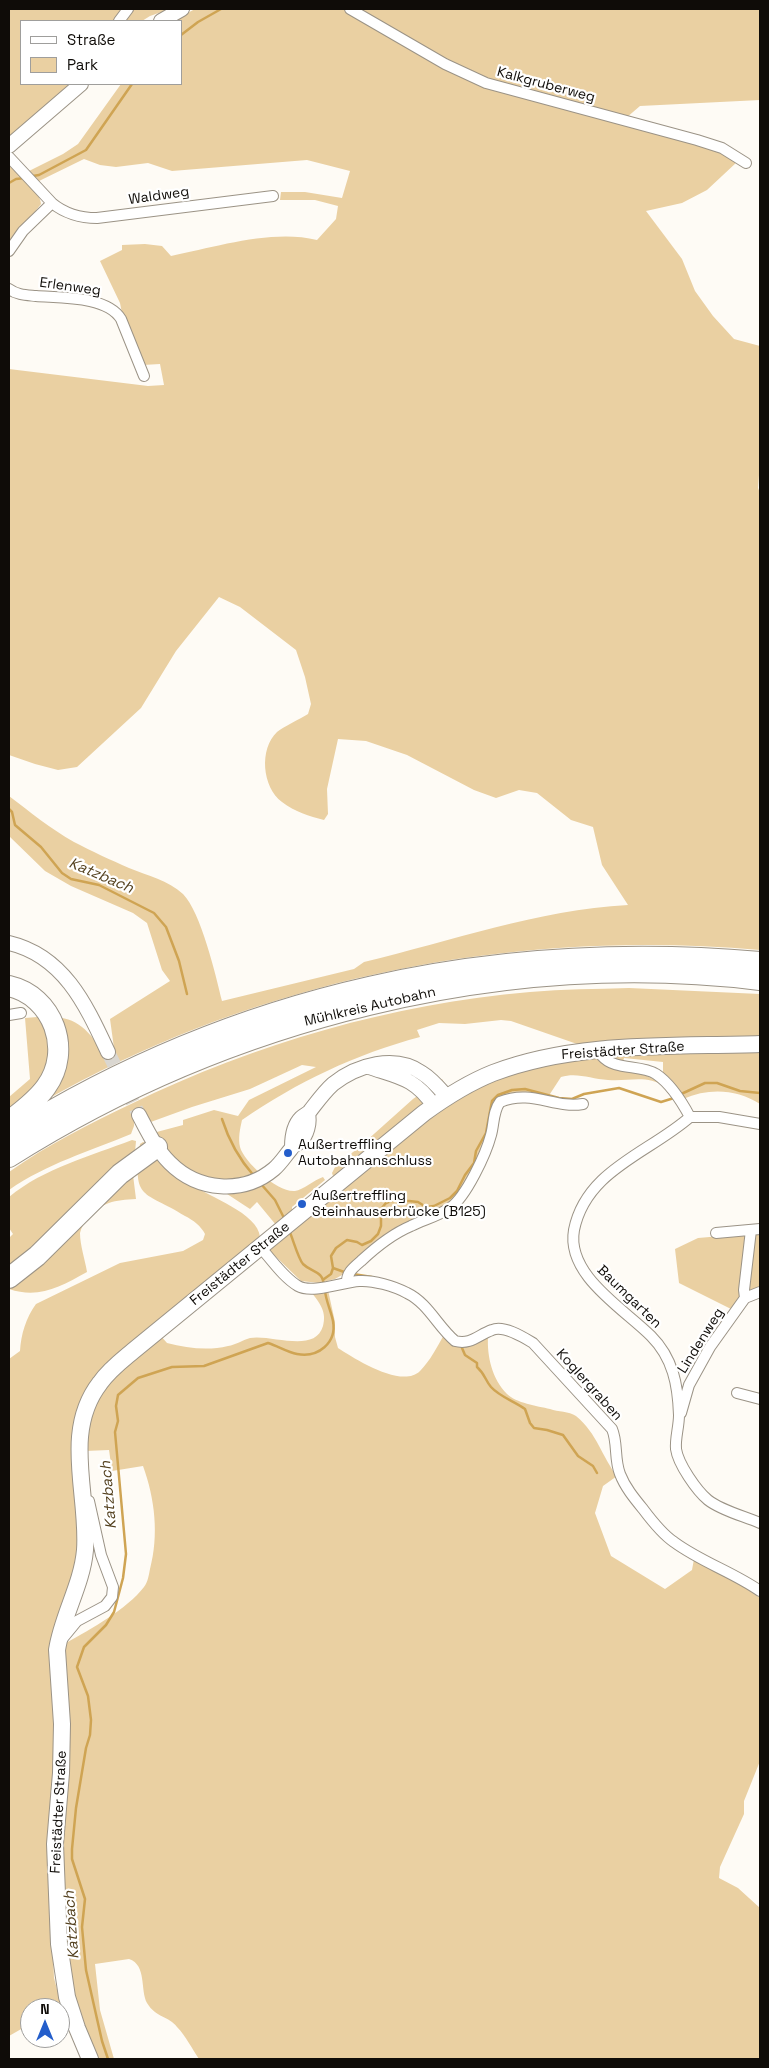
<!DOCTYPE html>
<meta charset="utf-8">
<style>
body{margin:0}
#map{position:relative;width:769px;height:2068px;overflow:hidden;background:#fefbf5;font-family:"Space Grotesk",sans-serif}
canvas{display:block}
.frame{position:absolute;inset:0;border:10px solid #0f0c08;pointer-events:none}
.legend{position:absolute;left:20px;top:20px;width:162px;height:65px;box-sizing:border-box;background:#fff;border:1px solid #9f9e9c;margin:0;padding:6px 9px;list-style:none;font-size:15px;color:#0f0c08}
.legend li{display:flex;align-items:center;gap:10px;height:25px}
.legend b{width:25px;border:1px solid #9f9e9c}
.north{position:absolute;left:20px;top:1998px;width:50px;height:50px;box-sizing:border-box;background:#fff;border:1px solid #9f9e9c;border-radius:50%;rotate:0deg;font-size:14px;font-weight:700;line-height:20px;text-align:center;color:#0f0c08}
.north::after{content:'';display:block;margin:auto;width:18px;height:22px;background:#245ecb;clip-path:polygon(50% 0,100% 100%,50% 72%,0 100%)}
</style>
<div id="map">
<canvas width="769" height="2068"></canvas>
<div class="frame"></div>
<ul class="legend">
<li><b style="height:6px;background:#fff"></b>Straße</li>
<li><b style="height:14px;background:#ead0a2"></b>Park</li>
</ul>
<div class="north">N</div>
</div>
<script>
const ctx = document.querySelector('canvas').getContext('2d');
ctx.lineJoin = 'round';
function fill(path, color) {
  ctx.fillStyle = color;
  ctx.fill(path, 'evenodd');
}
function stroke(path, color, width, dash) {
  ctx.strokeStyle = color;
  ctx.lineWidth = width;
  ctx.lineCap = dash ? 'butt' : 'round';
  ctx.setLineDash(dash || []);
  ctx.stroke(path);
}
function label(font, color, halo, rows, align = 'center') {
  ctx.font = font + ' "Space Grotesk",sans-serif';
  ctx.lineWidth = 4.5;
  ctx.setLineDash([]);
  ctx.textBaseline = 'middle';
  ctx.strokeStyle = halo;
  ctx.fillStyle = color;
  for (const [text, x, y, turn = 0] of rows) {
    ctx.save();
    ctx.translate(x, y);
    ctx.rotate((+turn || 0) * Math.PI / 180);
    ctx.textAlign = isNaN(turn) ? turn : align;
    if (halo) ctx.strokeText(text, 0, 0);
    ctx.fillText(text, 0, 0);
    ctx.restore();
  }
}
fill(new Path2D(`
 M 9,9 L 170,9 L 150,16 L 142,21 L 21,21 L 21,84 L 73,84 L 9,139 Z
 M 195,9 L 760,9 L 760,100 L 640,106 L 626,118 L 488,80 L 460,69 L 434,53 L 427,56 L 485,84 L 711,147 L 727,154 L 737,162 L 707,190 L 682,203 L 646,211 L 682,259 L 695,291 L 713,316 L 734,339 L 760,346 L 760,462 L 758,488 L 760,493 L 760,950 C 498,927 234,983 9,1122 L 9,1097 L 30,1079 L 25,1018 C 67,1014 81,1017 104,1054 L 114,1048 L 110,1019 L 170,981 L 162,970 L 147,923 L 133,913 L 71,886 L 45,871 L 9,836 L 9,796 C 30,812 51,829 74,842 C 91,851 111,860 129,868 C 148,876 168,880 183,894 C 201,912 216,976 222,1001 L 354,969 L 364,962 C 452,941 537,910 628,905 L 602,865 L 593,827 L 571,820 L 537,793 L 519,790 L 496,798 L 474,790 L 407,755 L 366,741 L 338,739 L 327,789 L 328,814 L 324,820 C 309,816 295,812 282,802 C 262,787 259,749 277,732 C 283,727 300,719 308,714 L 311,704 L 305,677 L 296,650 L 240,607 L 219,597 L 176,651 L 141,708 L 77,767 L 58,770 L 35,764 L 9,755 L 9,369 L 148,386 L 164,385 L 160,364 L 143,365 L 123,318 L 120,303 L 100,261 L 122,250 L 122,245 L 145,244 L 162,246 L 171,256 C 216,247 272,229 317,240 L 336,219 L 338,206 L 315,200 L 280,200 L 281,192 L 305,192 L 342,198 L 350,171 L 307,160 L 172,171 L 148,163 L 116,167 L 100,165 L 84,159 L 37,182 L 27,172 L 63,154 L 78,144 L 121,84 L 181,84 L 181,21 L 173,21 Z
 M 9,164 C 17,173 41,192 41,204 L 9,245 Z
 M 629,988 L 760,994 L 760,1039 L 580,1045 L 511,1021 L 501,1020 L 465,1024 L 439,1023 L 417,1030 L 420,1037 C 356,1054 297,1082 242,1120 C 240,1129 238,1138 240,1147 C 244,1162 278,1193 295,1191 C 303,1190 314,1180 323,1177 L 325,1180 L 292,1207 L 292,1211 L 276,1225 L 257,1202 L 250,1209 L 172,1158 L 153,1133 L 183,1125 L 183,1120 L 214,1110 L 238,1116 L 249,1100 L 316,1067 L 302,1065 L 250,1089 L 192,1107 L 148,1123 L 134,1116 L 134,1126 L 131,1134 C 88,1152 48,1163 9,1190 L 9,1172 C 47,1145 89,1124 131,1104 C 256,1043 392,1004 530,992 C 563,989 596,989 629,988 Z
 M 760,1049 L 760,1104 C 736,1089 709,1088 683,1099 L 663,1075 L 663,1062 L 624,1058 L 623,1062 L 610,1057 L 614,1054 Z
 M 592,1056 C 614,1072 644,1068 665,1087 C 647,1074 628,1082 608,1080 C 591,1079 577,1072 561,1077 L 548,1097 L 501,1098 L 474,1168 L 454,1201 L 359,1258 L 342,1275 L 335,1279 L 319,1283 L 301,1281 L 270,1251 L 270,1248 L 438,1110 L 497,1077 Z
 M 442,1079 L 448,1089 L 343,1170 L 333,1176 L 332,1173 L 335,1167 L 365,1142 L 413,1099 Z
 M 132,1140 L 136,1141 L 133,1175 L 136,1199 C 115,1200 101,1202 87,1219 C 84,1223 81,1228 80,1233 C 80,1245 85,1260 87,1272 C 60,1287 39,1299 9,1289 L 9,1238 L 13,1234 L 9,1228 L 9,1197 C 44,1168 91,1156 132,1140 Z
 M 143,1142 L 149,1144 C 162,1157 175,1174 191,1184 C 209,1197 258,1213 260,1237 L 93,1379 L 84,1393 L 74,1421 L 71,1447 L 77,1503 L 78,1553 L 73,1572 L 55,1624 L 50,1658 L 54,1708 L 55,1764 L 48,1853 L 54,1978 L 62,2008 L 30,2008 L 30,2024 L 9,2036 L 9,1359 L 20,1351 C 21,1334 26,1318 36,1304 L 120,1263 L 183,1251 L 203,1240 L 205,1234 C 201,1226 193,1220 185,1216 C 144,1190 132,1202 140,1144 Z
 M 758,1233 L 760,1233 L 760,1289 L 749,1290 L 755,1236 Z
 M 745,1234 L 747,1237 L 740,1296 L 733,1310 L 679,1283 L 675,1249 L 698,1238 Z
 M 328,1290 L 335,1322 L 335,1337 L 338,1348 C 355,1359 402,1389 420,1371 C 430,1361 437,1347 444,1335 L 450,1342 L 488,1337 C 487,1356 492,1379 507,1394 C 516,1403 537,1406 550,1409 C 558,1412 569,1411 576,1416 C 597,1433 602,1457 617,1476 L 603,1486 L 595,1513 L 611,1556 L 665,1589 L 692,1570 L 694,1559 L 744,1587 L 760,1598 L 760,1761 L 744,1801 L 744,1814 L 720,1867 L 719,1878 L 738,1888 L 760,1908 L 760,2059 L 199,2059 C 192,2049 186,2036 177,2027 C 169,2016 156,2018 147,2003 C 140,1990 147,1965 129,1959 L 95,1964 L 100,2010 L 114,2059 L 97,2059 L 70,1988 L 62,1925 L 62,1670 L 66,1643 C 91,1629 127,1609 144,1587 C 148,1582 149,1574 150,1569 C 159,1535 155,1499 143,1466 L 112,1471 L 109,1450 L 85,1451 L 85,1435 L 99,1392 L 160,1335 L 167,1343 C 187,1348 208,1351 228,1346 C 236,1345 242,1340 250,1338 C 271,1334 315,1354 323,1326 C 327,1312 320,1303 311,1292 Z`), '#ead0a2');
stroke(new Path2D(`
 M 181,35 L 198,22 L 221,9
 M 33,176 L 39,175 L 86,150 L 132,84
 M 9,183 L 16,179 L 25,178
 M 9,809 L 12,812 L 15,825 L 41,847 L 62,873 L 71,879 L 99,885 L 154,913 L 166,927 L 179,961 L 187,994
 M 679,1095 L 705,1083 L 717,1083 L 740,1091 L 760,1093
 M 222,1119 C 229,1141 239,1159 254,1176
 M 261,1184 L 275,1200 L 284,1218
 M 289,1230 C 293,1239 298,1258 303,1264 C 312,1273 323,1270 324,1286
 M 333,1268 L 347,1273
 M 353,1274 L 372,1277
 M 324,1279 L 331,1274 L 333,1268 L 331,1256 L 336,1248 L 347,1240 L 357,1242 L 362,1245 L 371,1241 L 378,1234 L 381,1226 L 381,1209 L 386,1203 L 391,1201 L 409,1201 L 418,1202 L 426,1207 L 434,1206 L 450,1198 L 457,1191 L 465,1175 L 474,1163 L 476,1151 L 486,1133 L 492,1101 L 498,1095 L 512,1090 L 525,1089 L 559,1098 L 572,1099 L 584,1094 L 619,1088 L 661,1102 L 674,1098
 M 462,1348 L 465,1355 L 477,1363 L 477,1367 C 485,1374 485,1380 491,1387 C 500,1397 514,1401 525,1409 L 530,1423 L 534,1428 L 547,1430 L 563,1435 L 578,1456 L 593,1466 L 597,1473
 M 108,2059 L 102,2041 L 86,1970 L 82,1927 L 85,1899 L 72,1859 L 72,1849 L 76,1808 L 86,1748 L 90,1735 L 91,1720 L 88,1696 L 77,1667 L 84,1647 L 106,1625 L 114,1612 L 123,1578 L 126,1554 L 115,1432 L 118,1421 L 116,1406 L 118,1395 L 138,1378 L 172,1367 L 204,1366 L 268,1343 C 278,1346 287,1352 297,1354 C 318,1358 337,1343 333,1321 C 331,1311 326,1301 325,1291`), '#cfa453', 2.5);
stroke(new Path2D(`
 M 108,1052 L 139,1115`), '#dad7d1', 14, [14, 7]);
const minor = new Path2D(`
 M 350,9 L 445,64 L 486,83 L 697,140 L 722,148 L 746,163
 M 119,21 L 128,9
 M 9,157 L 52,203 L 23,231 L 9,251
 M 52,203 C 64,213 81,218 97,218 L 273,196
 M 9,289 C 17,295 26,295 36,296 C 61,298 107,296 121,319 L 144,376
 M 9,1015 L 21,1013
 M 601,1050 L 602,1056 C 615,1071 640,1064 656,1074 C 671,1084 682,1102 690,1117 C 649,1153 586,1170 574,1230 C 566,1275 623,1308 651,1336 C 673,1358 678,1385 679,1415 C 679,1427 675,1438 676,1449 C 678,1464 697,1491 708,1500 C 722,1511 744,1516 760,1523
 M 690,1117 L 719,1117 L 760,1124
 M 716,1233 L 760,1229
 M 260,1247 C 272,1260 283,1277 298,1286 C 312,1294 343,1282 359,1281 C 373,1280 394,1286 407,1293 C 428,1303 438,1327 455,1341 C 471,1345 478,1335 492,1330 C 504,1325 523,1337 533,1343 L 612,1429 C 618,1443 614,1459 620,1474 C 625,1487 634,1498 643,1509 C 652,1521 662,1534 674,1542 C 701,1562 733,1572 760,1591
 M 347,1283 C 346,1273 354,1267 361,1261 C 376,1247 392,1234 411,1226 C 423,1220 438,1216 450,1208 C 466,1197 486,1154 491,1135 C 494,1125 493,1111 500,1102 C 532,1089 554,1109 583,1104
 M 745,1298 L 744,1290 L 751,1230
 M 737,1393 L 760,1399
 M 681,1413 L 689,1385 L 710,1347 L 745,1298 L 760,1292
 M 63,1638 L 77,1621 L 105,1606 L 112,1597 L 113,1587 L 101,1555 L 89,1501`);
const tertiary = new Path2D(`
 M 161,21 L 182,9
 M 9,146 L 81,84
 M 9,943 C 64,956 86,1005 108,1052
 M 369,1067 C 399,1077 415,1078 434,1106
 M 139,1115 C 148,1132 156,1149 170,1163 C 198,1191 243,1195 274,1169 C 281,1163 285,1156 291,1149 C 293,1145 297,1144 300,1142 C 307,1135 310,1123 308,1114
 M 292,1147 C 292,1137 294,1125 301,1118 C 304,1115 308,1114 310,1111 C 317,1102 324,1092 333,1084 C 357,1065 395,1054 422,1073 C 432,1079 440,1089 447,1097`);
const primary = new Path2D(`
 M 90,2059 L 77,2028 L 67,1997 L 59,1944 L 55,1844 L 61,1773 L 62,1724 L 57,1650 C 62,1616 82,1585 85,1550 C 89,1494 62,1432 100,1383 C 109,1370 121,1361 133,1351 L 424,1113 C 446,1097 468,1083 493,1073 C 577,1041 672,1047 760,1044`);
const motorway = new Path2D(`
 M 9,986 C 53,996 73,1050 46,1087 C 36,1101 22,1111 9,1121
 M 9,1136 C 238,993 493,939 760,962
 M 9,1157 C 227,1019 502,948 760,980
 M 9,1278 L 37,1256 L 120,1174 L 157,1147`);
stroke(minor, '#9b9386', 12);
stroke(tertiary, '#9b9386', 16);
stroke(primary, '#9b9386', 18);
stroke(motorway, '#9b9386', 22);
stroke(minor, '#fff', 10);
stroke(tertiary, '#fff', 14);
stroke(primary, '#fff', 16);
stroke(motorway, '#fff', 20);
for (const [x, y, r, color] of [
 [288,1153,5,"#245ecb"],
 [302,1204,5,"#245ecb"]
]) {
  const dot = new Path2D();
  dot.arc(x, y, r, 0, 2 * Math.PI);
  ctx.fillStyle = color;
  ctx.fill(dot);
  stroke(dot, '#fff', 2);
}
label('14px', '#0f0c08', '#fff', [
 ["Kalkgruberweg",546,85,15],
 ["Waldweg",159,196,-8],
 ["Erlenweg",70,287,8],
 ["Mühlkreis Autobahn",370,1007,-13],
 ["Freistädter Straße",623,1051,-4],
 ["Freistädter Straße",240,1264,-39],
 ["Baumgarten",629,1297,44],
 ["Lindenweg",701,1341,-58],
 ["Koglergraben",589,1385,48],
 ["Freistädter Straße",59,1812,-87]
]);
label('14px', '#0f0c08', '#fff', [
 ["Außertreffling",298,1145],
 ["Autobahnanschluss",298,1161],
 ["Außertreffling",312,1196],
 ["Steinhauserbrücke (B125)",312,1212]
], 'left');
label('italic 15px', '#54411f', '#fff', [
 ["Katzbach",101,876,23],
 ["Katzbach",109,1495,-95],
 ["Katzbach",72,1925,-94]
]);
</script>
